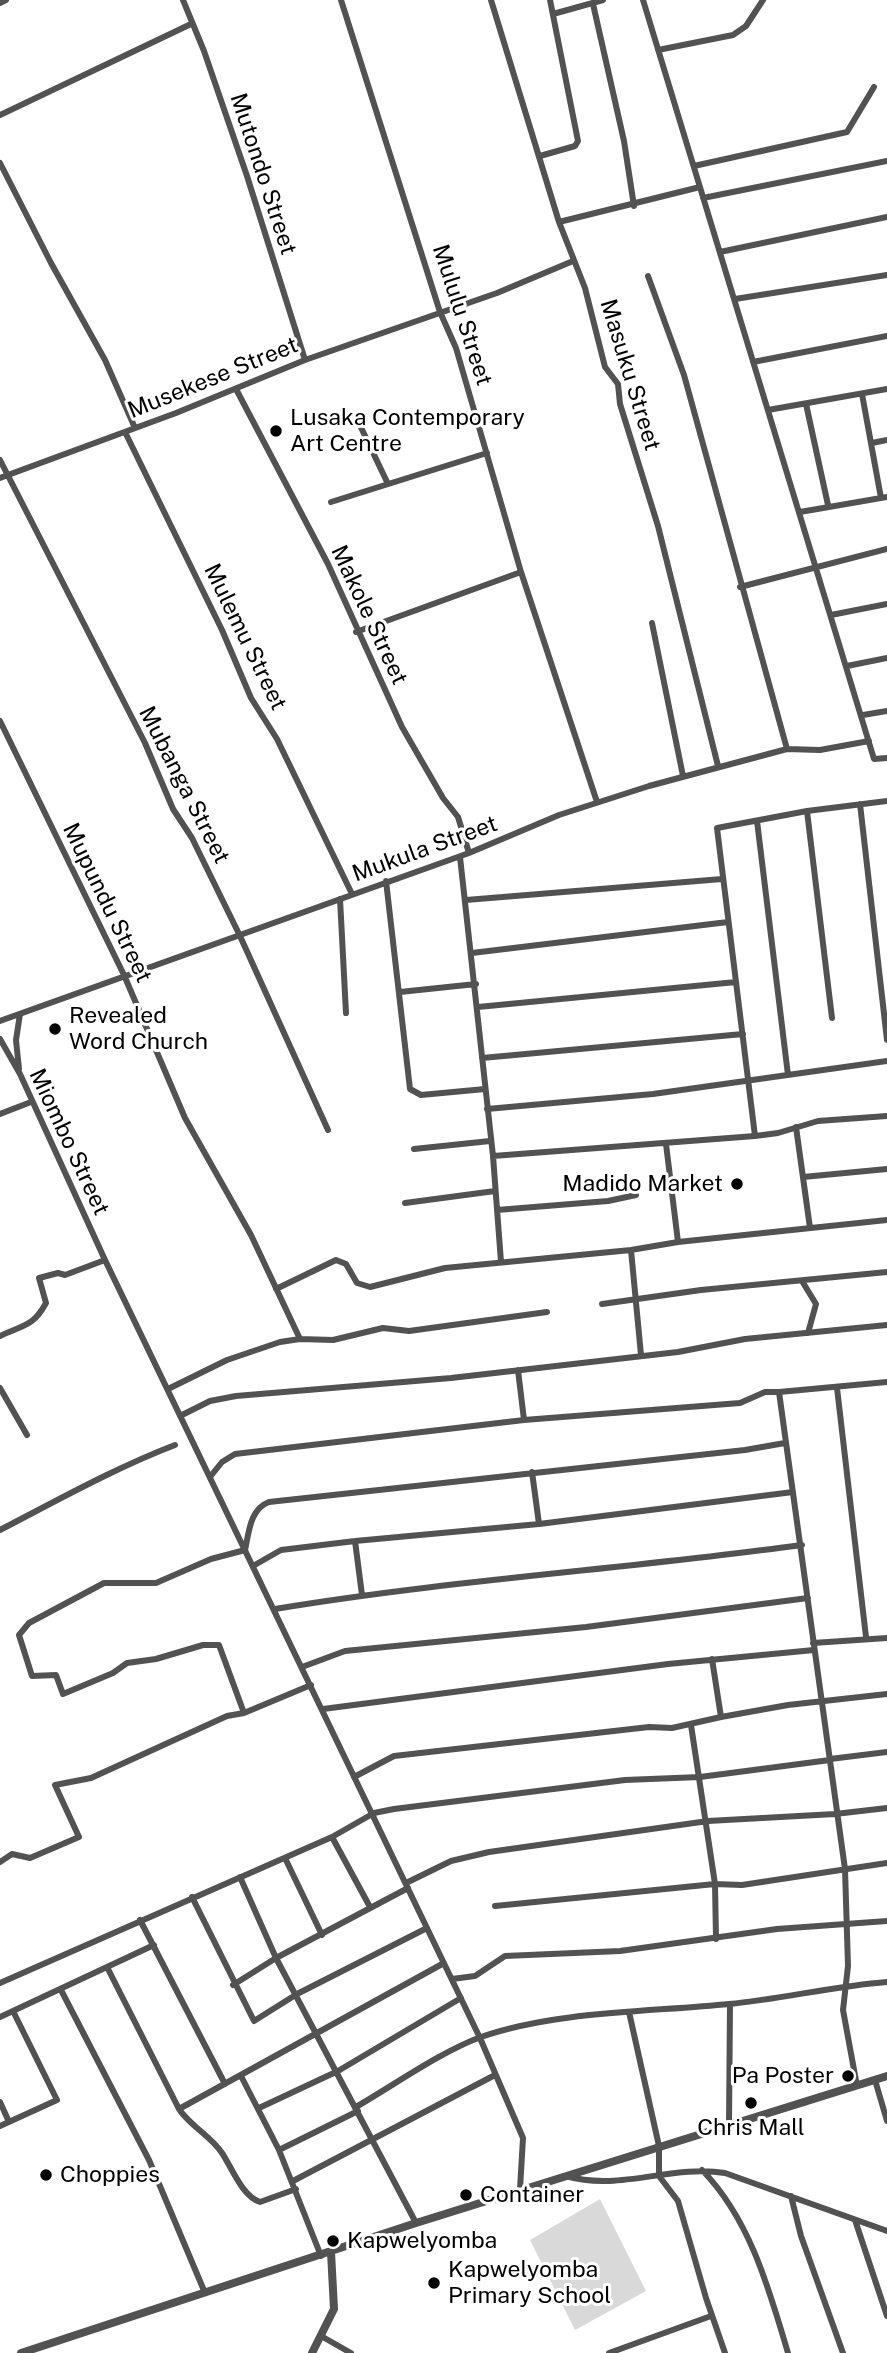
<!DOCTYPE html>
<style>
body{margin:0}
canvas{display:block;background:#fff}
</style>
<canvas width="887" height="2353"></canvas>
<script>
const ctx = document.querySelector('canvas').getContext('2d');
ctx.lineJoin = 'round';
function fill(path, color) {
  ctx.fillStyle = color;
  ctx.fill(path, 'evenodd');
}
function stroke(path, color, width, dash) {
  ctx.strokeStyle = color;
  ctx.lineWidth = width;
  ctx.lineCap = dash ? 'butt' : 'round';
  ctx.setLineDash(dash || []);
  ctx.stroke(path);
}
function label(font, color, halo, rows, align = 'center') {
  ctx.font = font + ' "Public Sans",sans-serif';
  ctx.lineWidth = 6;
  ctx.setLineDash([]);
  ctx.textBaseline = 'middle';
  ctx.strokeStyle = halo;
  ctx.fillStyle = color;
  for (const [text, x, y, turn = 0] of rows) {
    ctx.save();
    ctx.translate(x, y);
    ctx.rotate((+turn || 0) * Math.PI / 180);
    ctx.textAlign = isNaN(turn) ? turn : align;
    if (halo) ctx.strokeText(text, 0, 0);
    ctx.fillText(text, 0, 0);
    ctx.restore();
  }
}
fill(new Path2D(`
 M 600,2199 L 646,2291 L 575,2330 L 530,2240 Z`), '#d9d9d9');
stroke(new Path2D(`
 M 183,0 L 204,51 L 247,176 L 305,360
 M 341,0 L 440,312 L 456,348 L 521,572 L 597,802
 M 491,0 L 559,222 L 585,288 L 605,367 L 618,384 L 620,404 L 658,526 L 718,766
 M 643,0 L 874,759 L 887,758
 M 0,3 L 6,0
 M 593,4 L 624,141 L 634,206
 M 553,14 L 603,0
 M 658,50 L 733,35 L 746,26 L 763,0
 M 0,115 L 191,24
 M 540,156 L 575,146 L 578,141 L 550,0
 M 0,163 L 51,263 L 105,360 L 135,428
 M 694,166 L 847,132 L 874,87
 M 703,198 L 887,161
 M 559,222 L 700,187
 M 720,252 L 887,217
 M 648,276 L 684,375 L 787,749
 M 735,299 L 887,275
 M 753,362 L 887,336
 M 236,389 L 328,564 L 402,727 L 443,798 L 458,817 L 469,853
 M 862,394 L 881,498
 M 806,404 L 828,505
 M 768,410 L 887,389
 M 356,417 L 388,484
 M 125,432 L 222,630 L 251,698 L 277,739 L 352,894
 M 872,443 L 887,440
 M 0,460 L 145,743 L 173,809 L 192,838 L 240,936 L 328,1130
 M 0,478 L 176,413 L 305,360 L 497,293 L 573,261
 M 331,502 L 487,453
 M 800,512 L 887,497
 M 740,587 L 887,549
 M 831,615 L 887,604
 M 652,623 L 683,776
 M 356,632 L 521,572
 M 847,666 L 887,658
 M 863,715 L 887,711
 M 0,721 L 124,975 L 185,1118 L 251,1235 L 300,1339
 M 860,804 L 887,1040
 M 807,811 L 832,1018
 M 757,821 L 788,1075
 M 460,857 L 493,1156 L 755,1136 L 717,828 L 807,811 L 887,801
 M 386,881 L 410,1089 L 421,1095 L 485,1089
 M 340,899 L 346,1013
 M 466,900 L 722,879
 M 472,953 L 728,922
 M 400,992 L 476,984
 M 478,1007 L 736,982
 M 0,1021 L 469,853 L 559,815 L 649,786 L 787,749 L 820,750 L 869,741
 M 0,1039 L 20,1074 L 105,1260 L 480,2038 L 523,2138 L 520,2189
 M 482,1058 L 743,1034
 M 19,1069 L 16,1040 L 20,1014
 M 487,1109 L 653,1094 L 887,1061
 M 0,1114 L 31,1102
 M 796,1127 L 810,1228
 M 755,1136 L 778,1133 L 818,1121 L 887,1116
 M 666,1144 L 678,1242
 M 414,1149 L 490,1141
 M 493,1156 L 501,1262
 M 803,1177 L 887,1169
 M 405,1203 L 495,1191
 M 497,1210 L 608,1201 L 636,1195
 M 631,1250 L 641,1355
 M 802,1281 L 816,1304 L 808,1333
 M 276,1289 L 336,1260 L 346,1264 L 357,1283 L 370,1287 L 445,1268 L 631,1250 L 678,1242 L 887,1220
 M 602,1304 L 701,1290 L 887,1272
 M 0,1336 C 23,1325 33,1327 46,1303 L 39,1278 L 58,1273 L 65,1275 L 105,1260
 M 518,1370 L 524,1420
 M 0,1388 L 27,1435
 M 837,1388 L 866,1637
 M 168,1389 L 227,1360 L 280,1342 L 300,1339 L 333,1340 L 383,1328 L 409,1331 L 547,1312
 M 180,1416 L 210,1401 L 236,1396 L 451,1378 L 678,1352 L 745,1339 L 887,1325
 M 532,1472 L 539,1524
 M 210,1477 L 222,1462 L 235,1454 L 524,1420 L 740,1403 L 765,1392 L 779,1392
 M 0,1530 C 58,1500 115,1468 175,1445
 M 253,1566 L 281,1550 L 355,1541
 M 362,1595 L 355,1541 L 539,1524 L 793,1492
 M 275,1609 C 450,1580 626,1569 802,1545
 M 813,1643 L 887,1638
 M 712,1659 L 721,1717 L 788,1705 L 887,1694
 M 302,1667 L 345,1651 L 586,1627 L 808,1598
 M 323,1709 L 668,1664 L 814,1650
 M 244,1713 L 219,1645 L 203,1645 L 156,1659 L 127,1663 L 113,1673 L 63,1694 L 56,1675 L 32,1676 L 19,1635 L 29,1623 L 104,1583 L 156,1583 L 211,1559 L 245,1550 C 249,1532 250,1509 269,1502 L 745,1450 L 785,1443
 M 691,1725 L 715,1884 L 716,1939
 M 830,1759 L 887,1752
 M 354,1777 L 394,1756 L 649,1727 L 672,1728 L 721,1717
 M 332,1837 L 370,1907
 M 285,1858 L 322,1935
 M 0,1862 L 12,1854 L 30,1858 L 79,1837 L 55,1785 L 91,1778 L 227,1716 L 244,1713 L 311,1685
 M 240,1877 L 276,1958 L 416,2223
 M 406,1883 L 451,1861 L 489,1852 L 708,1821 L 835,1814 L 887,1808
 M 192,1897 L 254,2021 L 297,1994 L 427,1928
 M 495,1906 L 715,1884 L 742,1885 L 887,1863
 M 140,1920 L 225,2084
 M 107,1967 L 179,2109 C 191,2127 210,2135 222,2153 C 232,2168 242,2196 260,2202 L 296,2189
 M 452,1979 L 475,1976 L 505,1956 L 620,1951 L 777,1929 L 887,1921
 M 0,1983 L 332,1837 L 374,1813 L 394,1809 L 625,1780 L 700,1777 L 830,1760
 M 233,1985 L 276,1958 L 408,1888
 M 61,1990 L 149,2160 L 205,2293
 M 629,2012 L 659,2146 L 659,2176 L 678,2201 L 706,2298 L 725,2353
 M 0,2017 L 154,1945
 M 241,2076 L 279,2150 L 321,2256
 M 875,2080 L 887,2121
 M 857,2086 L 843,2010 L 848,1966 L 845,1869 L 779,1392 L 887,1382
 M 0,2102 L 9,2122
 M 356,2107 C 394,2085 442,2051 481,2037 C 555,2011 651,2012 729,2004 C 782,1999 834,1986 887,1982
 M 259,2108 L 338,2071 L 461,1998
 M 179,2109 L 444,1963
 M 729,2124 L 730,2004
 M 0,2126 L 57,2100 L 13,2011
 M 279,2150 L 358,2111
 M 702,2170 C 750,2219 769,2289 788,2353
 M 566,2176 C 620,2192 671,2164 725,2173 L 887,2231
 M 293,2181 L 495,2075
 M 791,2196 L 801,2236 L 843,2353
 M 855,2220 L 887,2316
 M 321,2336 L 351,2353
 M 609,2353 L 711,2316`), '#525252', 6);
stroke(new Path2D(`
 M 21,2353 L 416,2223 L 887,2076
 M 312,2353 L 334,2309 L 331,2252`), '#525252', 8);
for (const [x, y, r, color] of [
 [276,431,7,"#000"],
 [55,1029,7,"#000"],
 [737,1184,7,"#000"],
 [848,2076,7,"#000"],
 [751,2103,7,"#000"],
 [46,2175,7,"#000"],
 [466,2195,7,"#000"],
 [333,2241,7,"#000"],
 [434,2283,7,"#000"]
]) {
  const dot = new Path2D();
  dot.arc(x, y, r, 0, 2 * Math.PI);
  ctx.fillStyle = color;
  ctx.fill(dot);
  stroke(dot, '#fff', 2.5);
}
label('23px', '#000', '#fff', [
 ["Mutondo Street",263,174,72],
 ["Mululu Street",462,315,72],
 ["Masuku Street",630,375,73],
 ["Musekese Street",213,378,-22],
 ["Makole Street",369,615,65],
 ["Mulemu Street",245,637,64],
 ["Mubanga Street",184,785,63],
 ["Mukula Street",425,849,-20],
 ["Mupundu Street",107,903,64],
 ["Miombo Street",69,1142,65]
]);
label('23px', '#000', '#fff', [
 ["Lusaka Contemporary",290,418],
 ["Art Centre",290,444],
 ["Revealed",69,1016],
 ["Word Church",69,1042],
 ["Madido Market",723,1184,"right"],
 ["Pa Poster",834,2076,"right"],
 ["Chris Mall",751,2128,"center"],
 ["Choppies",60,2175],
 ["Container",480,2195],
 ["Kapwelyomba",347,2241],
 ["Kapwelyomba",448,2270],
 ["Primary School",448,2296]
], 'left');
</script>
